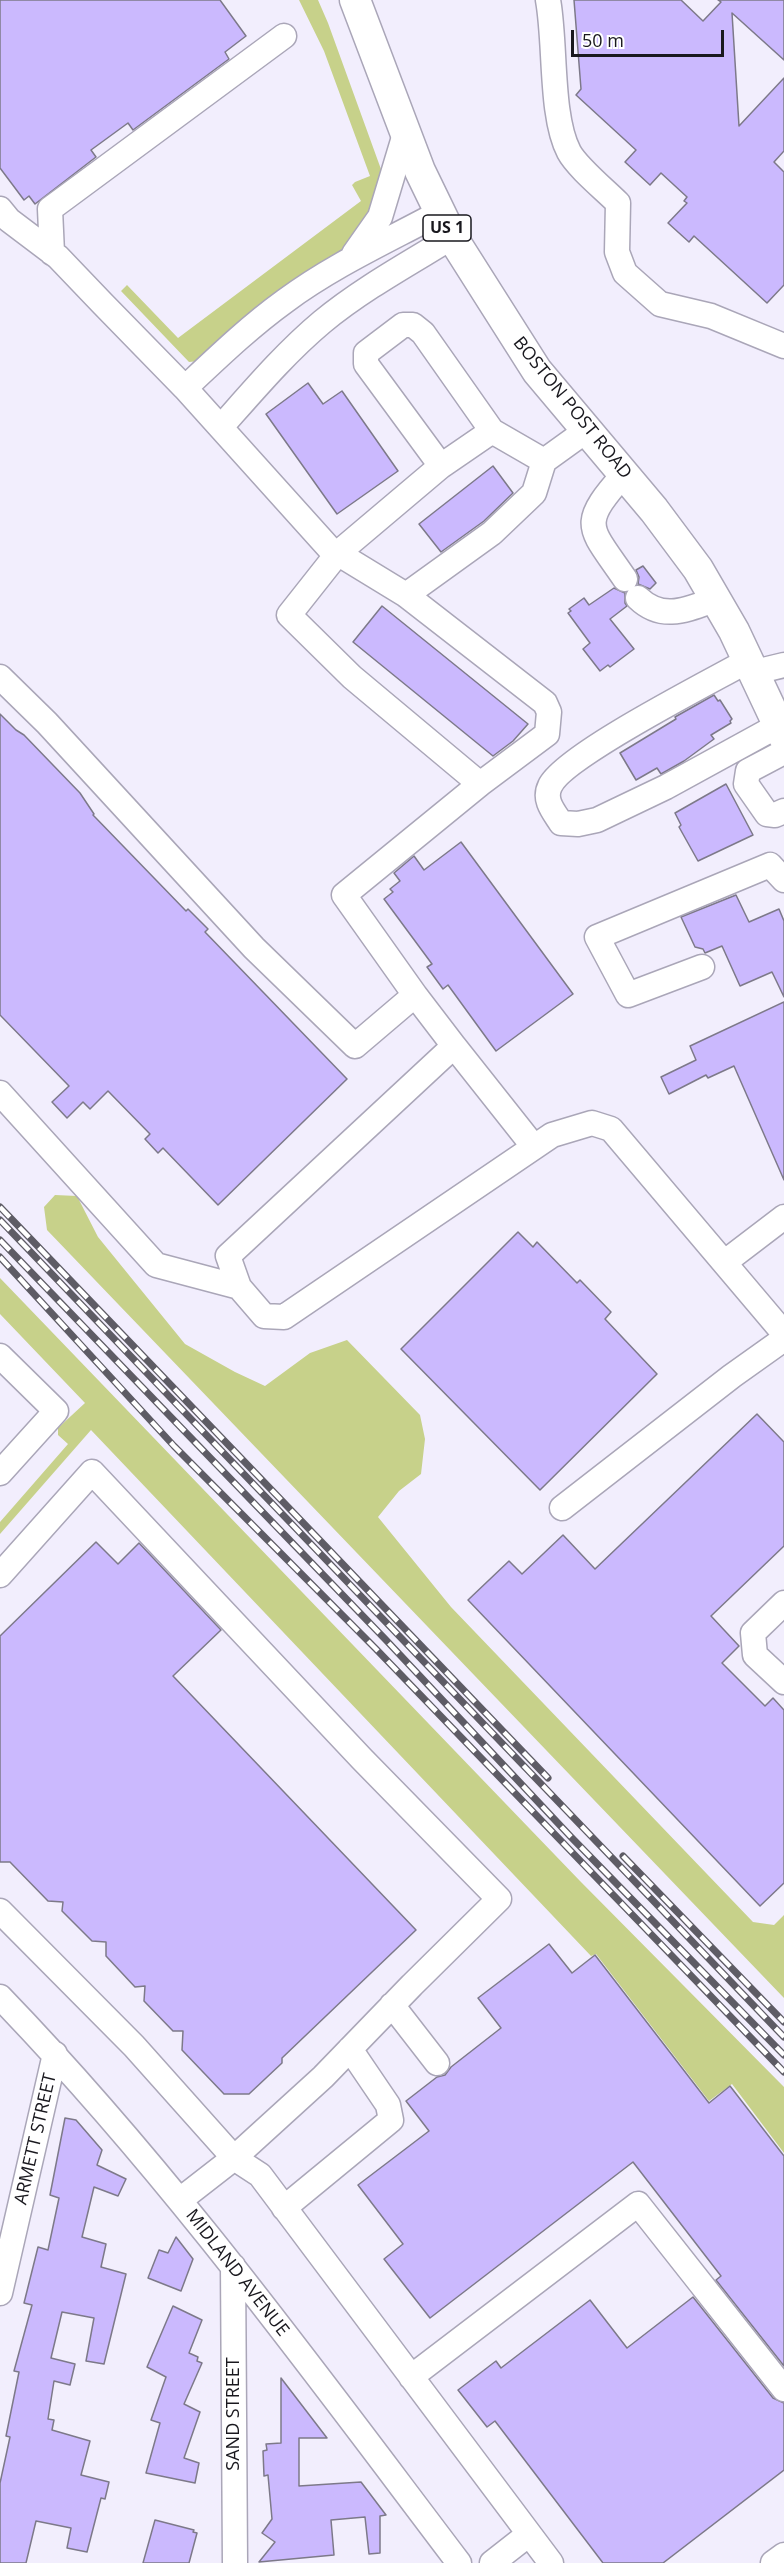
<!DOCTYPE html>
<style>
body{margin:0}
#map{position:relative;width:784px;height:2563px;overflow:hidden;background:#f2eefd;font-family:"Open Sans",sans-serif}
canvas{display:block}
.scale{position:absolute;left:571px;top:30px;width:153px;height:27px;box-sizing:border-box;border:3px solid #19181e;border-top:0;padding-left:8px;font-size:18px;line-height:21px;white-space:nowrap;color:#19181e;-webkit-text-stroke:4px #fff;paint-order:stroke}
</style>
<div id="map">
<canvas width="784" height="2563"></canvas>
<div class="scale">50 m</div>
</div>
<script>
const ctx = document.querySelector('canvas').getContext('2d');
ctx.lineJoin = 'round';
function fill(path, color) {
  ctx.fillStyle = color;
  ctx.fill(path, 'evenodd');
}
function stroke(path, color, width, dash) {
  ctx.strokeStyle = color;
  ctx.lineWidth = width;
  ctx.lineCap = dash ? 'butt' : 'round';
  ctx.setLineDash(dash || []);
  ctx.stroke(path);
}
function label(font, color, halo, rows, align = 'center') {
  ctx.font = font + ' "Open Sans",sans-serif';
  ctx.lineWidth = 6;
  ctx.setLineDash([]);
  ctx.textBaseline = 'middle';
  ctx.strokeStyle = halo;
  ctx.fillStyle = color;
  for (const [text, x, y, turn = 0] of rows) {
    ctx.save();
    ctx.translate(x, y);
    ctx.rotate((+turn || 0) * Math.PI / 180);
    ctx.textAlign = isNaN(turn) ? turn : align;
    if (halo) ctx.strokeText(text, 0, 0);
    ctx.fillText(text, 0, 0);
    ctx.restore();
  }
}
fill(new Path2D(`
 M 299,0 L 318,0 L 328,23 L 382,172 L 383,192 L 358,241 L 199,361 L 189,362 L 121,291 L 127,285 L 178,338 L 361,201 L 352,185 L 355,182 L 370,176 L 324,51 Z
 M 55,1195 L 77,1196 L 98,1237 L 185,1344 L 235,1372 L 265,1386 L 310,1353 L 347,1340 L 420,1415 L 425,1439 L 421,1474 L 399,1491 L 378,1517 L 451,1607 L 753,1922 L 774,1925 L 784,1915 L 784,1998 L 47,1230 L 44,1207 Z
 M 0,1278 L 580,1881 L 784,2087 L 784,2153 L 732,2084 L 709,2101 L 596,1954 L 591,1956 L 91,1430 L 0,1534 L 0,1522 L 68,1444 L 58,1435 L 58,1428 L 85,1403 L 0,1314 Z`), '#c7d18a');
const building = new Path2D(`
 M 0,0 L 220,0 L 246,36 L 225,52 L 229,59 L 133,130 L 128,123 L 91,150 L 96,157 L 35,204 L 29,196 L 24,200 L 0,168 Z
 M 574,0 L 681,0 L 703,21 L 721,2 L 718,0 L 784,0 L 784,60 L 732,13 L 739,126 L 784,78 L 784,151 L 774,162 L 784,172 L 784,285 L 767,303 L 694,236 L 689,242 L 668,223 L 687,203 L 684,201 L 687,197 L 661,173 L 650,185 L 625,162 L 636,150 L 576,95 L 581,89 Z
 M 308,383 L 323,404 L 342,391 L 398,471 L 337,514 L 266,414 Z
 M 493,466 L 513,493 L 484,521 L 441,552 L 419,524 Z
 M 643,566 L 656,583 L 650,589 L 638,584 L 639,577 L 636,570 Z
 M 614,588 L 625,593 L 625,603 L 627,606 L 610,619 L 634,649 L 610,667 L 608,665 L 600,671 L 583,649 L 590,643 L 568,613 L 571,611 L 569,609 L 584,598 L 589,605 Z
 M 382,606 L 528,724 L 513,741 L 493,756 L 353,642 Z
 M 714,695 L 718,701 L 720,700 L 732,719 L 730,721 L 731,723 L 711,735 L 714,739 L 684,761 L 661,774 L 657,768 L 636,780 L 620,753 L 676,719 L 675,717 Z
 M 0,714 L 16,730 L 24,735 L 80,793 L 94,814 L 93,815 L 186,911 L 188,909 L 208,929 L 205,932 L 347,1079 L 218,1205 L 163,1148 L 158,1153 L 145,1139 L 150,1134 L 108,1091 L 90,1109 L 83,1102 L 67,1118 L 52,1102 L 69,1086 L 0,1015 Z
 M 726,784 L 753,835 L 698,861 L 679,827 L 681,825 L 675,813 Z
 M 461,842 L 573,994 L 496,1051 L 448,985 L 443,989 L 427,967 L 432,964 L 384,899 L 393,892 L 390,889 L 400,881 L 394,873 L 414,856 L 424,870 Z
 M 736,895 L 749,922 L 779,909 L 784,921 L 784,997 L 772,972 L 740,986 L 722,946 L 705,953 L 703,949 L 695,947 L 681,917 Z
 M 784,1002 L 784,1180 L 734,1066 L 708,1078 L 706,1075 L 669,1094 L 661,1077 L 696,1060 L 690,1046 Z
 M 518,1232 L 533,1247 L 537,1242 L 577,1283 L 580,1280 L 611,1312 L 605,1319 L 657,1374 L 540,1490 L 401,1349 Z
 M 757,1414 L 784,1442 L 784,1546 L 711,1616 L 739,1646 L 722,1663 L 765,1706 L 773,1698 L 784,1710 L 784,1883 L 760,1906 L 468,1600 L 509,1561 L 522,1574 L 563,1535 L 595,1569 Z
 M 96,1542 L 118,1564 L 139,1543 L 221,1630 L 173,1676 L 416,1930 L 282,2058 L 282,2063 L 249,2094 L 224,2094 L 182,2050 L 183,2031 L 173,2031 L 144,2001 L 145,1986 L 135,1987 L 106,1956 L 106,1942 L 92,1941 L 62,1911 L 63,1902 L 48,1901 L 10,1862 L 0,1862 L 0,1636 Z
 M 549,1944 L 572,1973 L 595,1955 L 709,2103 L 730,2086 L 784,2156 L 784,2366 L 716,2280 L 721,2276 L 633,2162 L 430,2318 L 384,2259 L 403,2244 L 358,2185 L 429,2131 L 406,2101 L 437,2077 L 445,2075 L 451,2067 L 501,2028 L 478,1998 Z
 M 65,2118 L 76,2120 L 102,2150 L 97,2165 L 126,2179 L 118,2196 L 94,2187 L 82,2237 L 106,2244 L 101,2267 L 126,2274 L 104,2364 L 86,2361 L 94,2318 L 62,2312 L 51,2358 L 75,2364 L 70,2385 L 54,2381 L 48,2419 L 54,2420 L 52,2430 L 90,2441 L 81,2475 L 109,2482 L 105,2499 L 101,2498 L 87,2552 L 67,2548 L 71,2528 L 36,2521 L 26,2563 L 0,2563 L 0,2483 L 10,2437 L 6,2436 L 19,2372 L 14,2371 L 32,2305 L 24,2303 L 38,2247 L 48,2250 L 59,2198 L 50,2195 Z
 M 176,2237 L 193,2259 L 181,2291 L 148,2278 L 159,2250 L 168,2253 Z
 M 693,2297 L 773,2398 L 784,2403 L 784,2470 L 663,2563 L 603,2563 L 495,2421 L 487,2427 L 458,2390 L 496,2361 L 501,2368 L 590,2300 L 627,2348 Z
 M 173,2306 L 202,2320 L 189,2353 L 198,2357 L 197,2361 L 202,2363 L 184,2404 L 200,2412 L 184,2458 L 199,2463 L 195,2483 L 146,2473 L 160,2423 L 151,2420 L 166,2377 L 147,2367 Z
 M 281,2378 L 327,2438 L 299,2438 L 299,2486 L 361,2482 L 386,2515 L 380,2516 L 380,2553 L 369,2554 L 365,2517 L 331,2520 L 334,2555 L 259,2562 L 275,2542 L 262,2533 L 272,2519 L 268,2475 L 264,2476 L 263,2451 L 267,2450 L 266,2444 L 281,2443 Z
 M 155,2520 L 194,2530 L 193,2532 L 197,2533 L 189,2563 L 143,2563 Z`);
fill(building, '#cbb9fe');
stroke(building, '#7d7989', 1.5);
const minor = new Path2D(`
 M 548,0 C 556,43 550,116 569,152 C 577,167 605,190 618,203 L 617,252 L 625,273 L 660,304 L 711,316 L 784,346
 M 0,209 L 9,220 L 58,257 L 102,303 L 185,388 L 329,548 L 406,595 L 545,703 L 549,712 L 547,734 L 480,784
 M 52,253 L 50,209 L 284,36
 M 354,254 L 380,217 L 405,134
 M 185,388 C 217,358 249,327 285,301 C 332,266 387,241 439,213
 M 221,427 C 253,391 285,353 322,322 C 362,289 408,264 452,237
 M 441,466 L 366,364 L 366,353 L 403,325 L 413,325 L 423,333 L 492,431
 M 624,474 C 578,526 589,526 625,579
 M 406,595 L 492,533 L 534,493 L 544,461 L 587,430
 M 638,598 C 663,622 688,609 717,599
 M 749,660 C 714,680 563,756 550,786 C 543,800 554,812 561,823 L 578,824 L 597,820 L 666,787 L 779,725
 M 755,672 L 784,665
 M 0,677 L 47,723 L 254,948 L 355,1046 L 415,995 L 344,895 L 480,784 L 352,677 L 289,615 L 338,553 L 441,466 L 492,431 L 544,461
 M 784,752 L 748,771 L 746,784 L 767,814 L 775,815 L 784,811
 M 702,967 L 628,995 L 597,937 L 770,865 L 784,880
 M 415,995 L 454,1046 L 228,1256 L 239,1287 L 264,1316 L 284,1317 L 552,1135 L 592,1123 L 611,1129 L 782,1331 L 784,1330
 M 454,1046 L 534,1147
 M 0,1093 L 156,1265 L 239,1287
 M 725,1262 L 784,1217
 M 0,1356 L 56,1411 L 0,1473
 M 562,1508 L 732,1376 L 784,1339
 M 0,1575 L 92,1472 L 362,1759 L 499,1899 L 412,1985 L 323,2077 L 234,2158 L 134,2046 L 0,1911
 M 784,1603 L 753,1633 L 755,1655 L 784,1682
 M 0,1997 C 169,2172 312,2369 459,2563
 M 392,2005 L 437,2063
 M 180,2200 L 234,2158 L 260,2175 L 551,2563
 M 284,2208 L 391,2120 L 388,2105 L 350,2049
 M 233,2266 L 235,2563
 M 0,2293 L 55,2054
 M 411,2377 L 638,2204 L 784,2389
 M 492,2563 L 529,2534
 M 773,2563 L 784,2555`);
const major = new Path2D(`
 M 355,0 L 420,171 L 452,237 L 537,371 L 654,510 L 698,569 L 734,631 L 784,737`);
stroke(minor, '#aaa6b8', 27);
stroke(major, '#aaa6b8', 33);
stroke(minor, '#fff', 24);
stroke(major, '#fff', 30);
const rail = new Path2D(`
 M 0,1207 L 548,1778
 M 0,1220 L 784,2037
 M 0,1240 L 386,1640 L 571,1837 L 784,2055
 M 0,1257 L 174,1446 L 376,1649 L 784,2072
 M 623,1856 L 784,2022`);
stroke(rail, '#5e5c65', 7);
stroke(rail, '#fff', 4.5, [14]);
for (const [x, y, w] of [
 [447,228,48]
]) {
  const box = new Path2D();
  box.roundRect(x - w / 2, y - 13, w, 26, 4.5);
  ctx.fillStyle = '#fff';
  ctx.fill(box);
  stroke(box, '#19181e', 1.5);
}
label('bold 16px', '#19181e', null, [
 ["US 1",447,228]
]);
label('18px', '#19181e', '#fff', [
 ["BOSTON POST ROAD",572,408,51],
 ["ARMETT STREET",36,2139,-77],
 ["MIDLAND AVENUE",237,2273,52],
 ["SAND STREET",234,2414,-90]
]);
</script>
